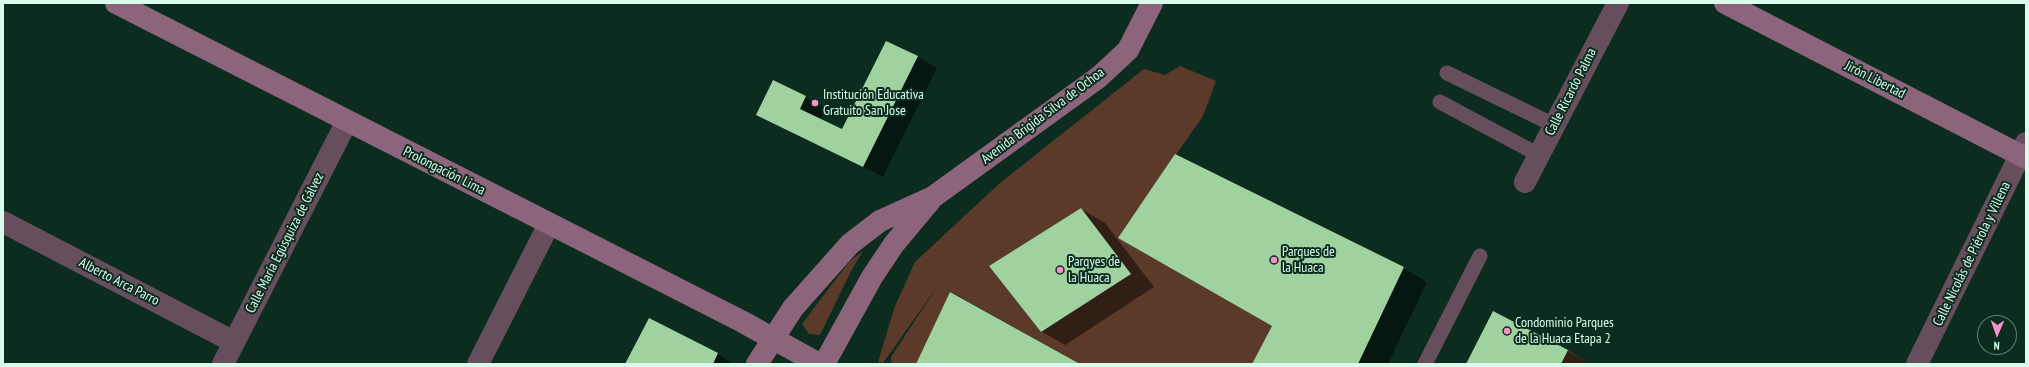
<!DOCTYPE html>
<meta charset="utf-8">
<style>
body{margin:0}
#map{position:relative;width:2029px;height:367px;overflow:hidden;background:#0d2c20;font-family:"PT Sans Narrow",sans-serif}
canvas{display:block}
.frame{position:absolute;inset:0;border:4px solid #d9fdec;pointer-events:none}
.north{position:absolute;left:1977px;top:315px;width:40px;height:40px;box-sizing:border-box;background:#0d2c20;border:1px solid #5f8072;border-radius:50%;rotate:182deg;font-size:11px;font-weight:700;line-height:16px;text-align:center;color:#d9fdec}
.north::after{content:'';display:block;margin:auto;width:14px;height:18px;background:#f890cc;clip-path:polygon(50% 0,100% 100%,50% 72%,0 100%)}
</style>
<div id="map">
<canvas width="2029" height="367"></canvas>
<div class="frame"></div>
<div class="north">N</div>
</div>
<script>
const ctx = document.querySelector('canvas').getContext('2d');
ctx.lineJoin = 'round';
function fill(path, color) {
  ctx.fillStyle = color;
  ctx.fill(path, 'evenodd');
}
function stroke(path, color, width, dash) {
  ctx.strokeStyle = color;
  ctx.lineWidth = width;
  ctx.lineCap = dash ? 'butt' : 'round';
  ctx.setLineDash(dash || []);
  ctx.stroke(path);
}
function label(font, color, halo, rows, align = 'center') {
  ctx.font = font + ' "PT Sans Narrow",sans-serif';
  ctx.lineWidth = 4;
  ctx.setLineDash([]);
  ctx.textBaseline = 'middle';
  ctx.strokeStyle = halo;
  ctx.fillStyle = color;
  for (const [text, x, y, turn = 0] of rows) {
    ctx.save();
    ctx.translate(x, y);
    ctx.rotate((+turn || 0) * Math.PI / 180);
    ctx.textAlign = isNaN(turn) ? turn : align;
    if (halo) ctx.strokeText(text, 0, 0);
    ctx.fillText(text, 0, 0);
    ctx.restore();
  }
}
fill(new Path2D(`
 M 1180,66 L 1216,81 L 1203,116 L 1118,238 L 1272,326 L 1252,364 L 1080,364 L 951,292 L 916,364 L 891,364 L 891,357 L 939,284 L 883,363 L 878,362 L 895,306 L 915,262 L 1000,183 L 1144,69 L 1165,75 ZM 1081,208 L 1130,274 L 1041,332 L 989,266 Z
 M 863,251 L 851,271 L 820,335 L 809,334 L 802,324 L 849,262 Z
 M 1568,350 L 1590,364 L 1561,364 Z`), '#5c3a2a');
fill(new Path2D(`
 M 918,57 L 937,68 L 883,177 L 757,114 L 773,81 L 825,108 L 820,120 L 843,131 Z
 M 1175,155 L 1403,268 L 1427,282 L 1388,364 L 1253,364 L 1274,326 Z
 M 1081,209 L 1105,223 L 1154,287 L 1065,345 L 1042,332 L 990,266 Z
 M 1493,312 L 1568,351 L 1590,364 L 1467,364 Z
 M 649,319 L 718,354 L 733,364 L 626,364 Z`), '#0007');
fill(new Path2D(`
 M 886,41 L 918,56 L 863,167 L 756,115 L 773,80 L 806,96 L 800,109 L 842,129 Z
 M 1175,154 L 1404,267 L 1358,364 L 1252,364 L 1272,326 L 1118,238 Z
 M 1081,208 L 1131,274 L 1041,332 L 989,266 Z
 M 950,292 L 1033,338 L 1080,364 L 916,364 Z
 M 1493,311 L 1568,350 L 1561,364 L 1466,364 Z
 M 649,318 L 718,353 L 713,364 L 625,364 Z`), '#a0d2a0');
stroke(new Path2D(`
 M 1447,73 L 1554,125
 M 1440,102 L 1539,155
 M 1425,364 L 1480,256`), '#674e5c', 15);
stroke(new Path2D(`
 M 1525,182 L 1618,3
 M 3,222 L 234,342
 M 223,364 L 347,121
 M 478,364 L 549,224
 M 1917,364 L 2026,143`), '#674e5c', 22);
stroke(new Path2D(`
 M 116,3 L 741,321 L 819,364
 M 1725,3 L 2026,158
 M 757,364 L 793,308 L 850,244 L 880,221 L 933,197 L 1099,77 L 1128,50 L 1152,3
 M 824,364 L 872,277 L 894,244 L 930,201`), '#8c657b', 22);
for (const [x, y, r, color] of [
 [815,103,4,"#f890cc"],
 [1274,260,4,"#f890cc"],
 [1060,270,4,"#f890cc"],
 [1507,331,4,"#f890cc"]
]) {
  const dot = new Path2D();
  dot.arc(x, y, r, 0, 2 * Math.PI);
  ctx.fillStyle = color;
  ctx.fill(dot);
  stroke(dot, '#0d2c20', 1.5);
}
label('14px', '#d9fdec', '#0d2c20', [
 ["Jirón Libertad",1875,80,27],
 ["Calle Ricardo Palma",1571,92,-63],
 ["Avenida Brigida Silva de Ochoa",1043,116,-37],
 ["Prolongación Lima",444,171,27],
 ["Calle María Egúsquiza de Gálvez",285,243,-63],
 ["Calle Nicolás de Piérola y Villena",1972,254,-64],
 ["Alberto Arca Parro",119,282,27]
]);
label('14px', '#d9fdec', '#0d2c20', [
 ["Institución Educativa",823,95],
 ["Gratuito San Jose",823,111],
 ["Parques de",1282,252],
 ["la Huaca",1282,268],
 ["Parqyes de",1068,262],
 ["la Huaca",1068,278],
 ["Condominio Parques",1515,323],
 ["de la Huaca Etapa 2",1515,339]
], 'left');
</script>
